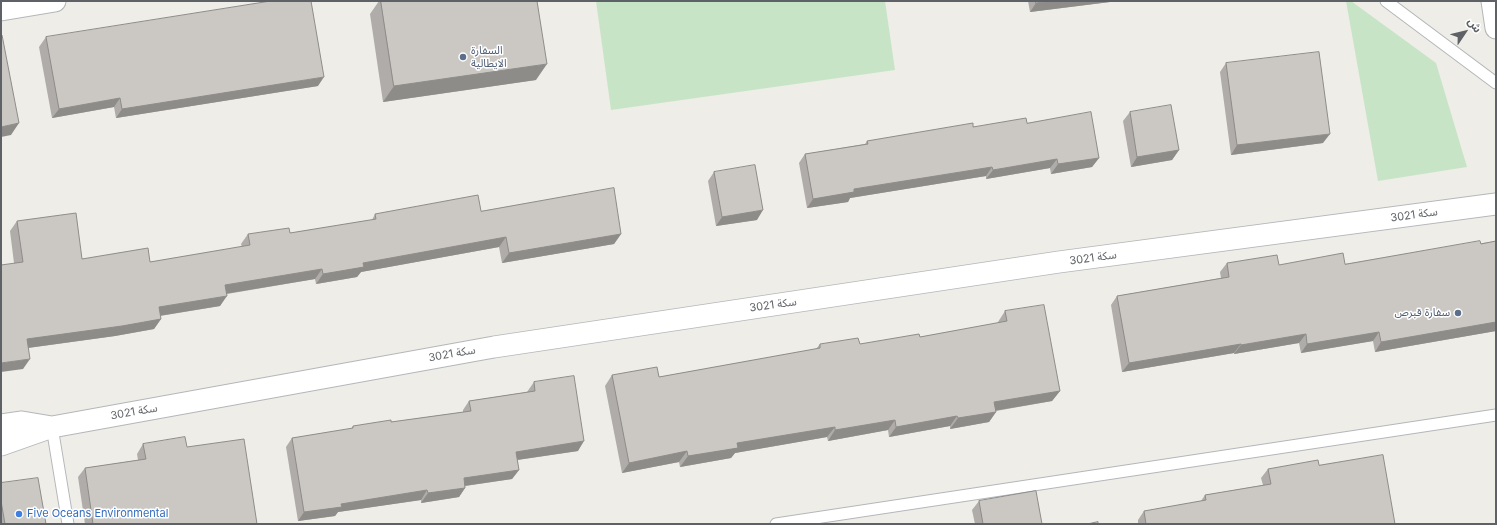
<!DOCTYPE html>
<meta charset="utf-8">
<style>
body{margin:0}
#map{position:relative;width:1497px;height:525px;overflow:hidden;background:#efede7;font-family:Inter,"Noto Sans Arabic",sans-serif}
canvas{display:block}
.frame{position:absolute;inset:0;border:2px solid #5e6266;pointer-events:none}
.north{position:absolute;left:1445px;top:12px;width:40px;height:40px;-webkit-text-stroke:3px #fff;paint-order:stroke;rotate:55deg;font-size:11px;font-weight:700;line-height:16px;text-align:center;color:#5e6266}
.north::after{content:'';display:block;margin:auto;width:14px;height:18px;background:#5e6266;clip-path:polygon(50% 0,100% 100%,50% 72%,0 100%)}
</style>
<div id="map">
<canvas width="1497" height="525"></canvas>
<div class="frame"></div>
<div class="north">ش</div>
</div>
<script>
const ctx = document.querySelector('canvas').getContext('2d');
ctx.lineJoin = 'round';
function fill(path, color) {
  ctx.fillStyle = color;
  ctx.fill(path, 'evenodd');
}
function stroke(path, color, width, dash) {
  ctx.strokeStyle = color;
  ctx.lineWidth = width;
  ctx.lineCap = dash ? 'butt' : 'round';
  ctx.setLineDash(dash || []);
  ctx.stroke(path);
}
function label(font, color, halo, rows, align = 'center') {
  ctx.font = font + ' Inter,"Noto Sans Arabic",sans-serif';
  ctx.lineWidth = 3;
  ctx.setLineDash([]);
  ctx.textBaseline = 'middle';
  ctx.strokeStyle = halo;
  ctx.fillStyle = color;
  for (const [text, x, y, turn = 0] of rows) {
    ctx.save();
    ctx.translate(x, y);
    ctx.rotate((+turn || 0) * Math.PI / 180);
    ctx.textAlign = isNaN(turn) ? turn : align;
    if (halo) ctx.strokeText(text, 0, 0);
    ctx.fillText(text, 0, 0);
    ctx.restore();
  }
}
fill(new Path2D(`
 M 596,1 L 885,1 L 895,70 L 611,110 Z
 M 1346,1 L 1351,1 L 1436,63 L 1467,167 L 1378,181 Z`), '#c7e5c6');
const service = new Path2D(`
 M 1386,1 L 1496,83
 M 52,427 L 68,524
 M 776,524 L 1496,415`);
const minor = new Path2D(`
 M 1492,1 L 1496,28
 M 1,10 L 55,1
 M 1,425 L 22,422 L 52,427
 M 1,445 L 52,427 L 494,347 L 1059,262 L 1496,204`);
stroke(service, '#b4b7ba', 13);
stroke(minor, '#b4b7ba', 23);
stroke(service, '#fff', 11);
stroke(minor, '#fff', 21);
fill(new Path2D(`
 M 379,1 L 537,1 L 536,80 L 383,102 L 370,14 Z
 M 1028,1 L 1118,1 L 1030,12 Z
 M 46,37 L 318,86 L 116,118 L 114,107 L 52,118 L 39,47 Z
 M 1226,63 L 1323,143 L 1231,155 L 1220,72 Z
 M 1130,112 L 1179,150 L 1172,160 L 1131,167 L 1123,121 Z
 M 1027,123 L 1099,158 L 1092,167 L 1051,174 L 1050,168 L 986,179 L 986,176 L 850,198 L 848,202 L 807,208 L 799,163 L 805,154 L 865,144 L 867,141 L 973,127 Z
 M 714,172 L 757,220 L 716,226 L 708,181 Z
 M 481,211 L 621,234 L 614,244 L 502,263 L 499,247 L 361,272 L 357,277 L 316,284 L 315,279 L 227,294 L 220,306 L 160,316 L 161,319 L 154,329 L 115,336 L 28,348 L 23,369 L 14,263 L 10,231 L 17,221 L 82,259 L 150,262 L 242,247 L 241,244 L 248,234 L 290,233 L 372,220 L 375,214 Z
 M 1496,241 L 1496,331 L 1375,352 L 1373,341 L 1301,353 L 1299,343 L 1234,354 L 1234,353 L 1122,372 L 1111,305 L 1117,296 L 1221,278 L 1220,272 L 1227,263 L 1279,265 L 1345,264 Z
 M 1005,311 L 1060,391 L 1052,401 L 996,411 L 996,412 L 989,422 L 950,429 L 950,426 L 889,437 L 888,430 L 828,441 L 827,437 L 735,453 L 731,458 L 680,467 L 679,462 L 622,473 L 605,386 L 612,375 L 659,377 L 816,349 L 820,344 L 860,344 L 920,337 L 998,323 L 998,322 Z
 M 534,382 L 578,451 L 517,460 L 519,470 L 512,479 L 465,486 L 465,488 L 459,497 L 421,503 L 421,500 L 338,512 L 335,516 L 298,521 L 286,447 L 292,438 L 351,429 L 353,426 L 391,422 L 463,412 L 463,410 L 469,401 L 527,392 Z
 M 143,444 L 187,447 L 257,524 L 85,524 L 78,477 L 85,468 L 138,460 L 137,454 Z
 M 1319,465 L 1395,524 L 1138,524 L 1138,520 L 1144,511 L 1201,501 L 1205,495 L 1263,485 L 1261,478 L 1268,469 Z
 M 1,483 L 46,524 L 1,524 Z
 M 979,501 L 1042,524 L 975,524 L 972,510 Z`), '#afaca9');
fill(new Path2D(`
 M 1052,1 L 1118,1 L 1030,12 L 1036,3 Z
 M 547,64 L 536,80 L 383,102 L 394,86 Z
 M 324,77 L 318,86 L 116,118 L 122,109 Z
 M 120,98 L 114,107 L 52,118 L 59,109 Z
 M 19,123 L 11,135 L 1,137 L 1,127 Z
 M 1330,134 L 1323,143 L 1231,155 L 1237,145 Z
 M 1179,150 L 1172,160 L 1131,167 L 1137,157 Z
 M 1099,158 L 1092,167 L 1051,174 L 1058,164 Z
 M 1057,159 L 1050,168 L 986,179 L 993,170 Z
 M 992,167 L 986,176 L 850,198 L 848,202 L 807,208 L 813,199 L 854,189 Z
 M 763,210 L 757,220 L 716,226 L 722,217 Z
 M 621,234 L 614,244 L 502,263 L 509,253 Z
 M 506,237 L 499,247 L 361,272 L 357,277 L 316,284 L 323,274 L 363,263 Z
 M 322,269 L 315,279 L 218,295 L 225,285 Z
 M 227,296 L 220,306 L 152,317 L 159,307 Z
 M 161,319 L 154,329 L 115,336 L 20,349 L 27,339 Z
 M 1496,322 L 1496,331 L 1375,352 L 1381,342 Z
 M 1379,332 L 1373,341 L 1301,353 L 1307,344 Z
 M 1306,334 L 1299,343 L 1234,354 L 1241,345 Z
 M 1241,344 L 1234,353 L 1122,372 L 1129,363 Z
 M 30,359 L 23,369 L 1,372 L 1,363 Z
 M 1060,391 L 1052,401 L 987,412 L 994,402 Z
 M 996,412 L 989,422 L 950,429 L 958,418 Z
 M 957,416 L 950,426 L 889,437 L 896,427 Z
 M 895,420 L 888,430 L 828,441 L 835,430 Z
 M 835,427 L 827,437 L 735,453 L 731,458 L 680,467 L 688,456 L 737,443 Z
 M 584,441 L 578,451 L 510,461 L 516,452 Z
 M 687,451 L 679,462 L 622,473 L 629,463 Z
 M 519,470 L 512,479 L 457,487 L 464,478 Z
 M 465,488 L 459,497 L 421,503 L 428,493 Z
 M 427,490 L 421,500 L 338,512 L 335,516 L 298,521 L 304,512 L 341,504 Z`), '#8e8c89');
const building = new Path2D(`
 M 271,1 L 311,1 L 324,77 L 122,109 L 120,98 L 59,109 L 46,37 Z
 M 381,1 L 537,1 L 547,64 L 394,86 Z
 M 1036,1 L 1052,1 L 1036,3 Z
 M 1,35 L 2,35 L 19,123 L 1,127 Z
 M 1319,52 L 1330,134 L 1237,145 L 1226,63 Z
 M 1171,105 L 1179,150 L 1137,157 L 1130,112 Z
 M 1091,112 L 1099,158 L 1058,164 L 1057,159 L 993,170 L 992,167 L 854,189 L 854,192 L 813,199 L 805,154 L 868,144 L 867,141 L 973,123 L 973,127 L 1026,118 L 1027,123 Z
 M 755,165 L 763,210 L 722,217 L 714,172 Z
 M 614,188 L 621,234 L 509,253 L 506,237 L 363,263 L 364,267 L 323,274 L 322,269 L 225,285 L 227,296 L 159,307 L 161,319 L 122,326 L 27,339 L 30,359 L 1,363 L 1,265 L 23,262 L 17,221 L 76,213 L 82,259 L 148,248 L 150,262 L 250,245 L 248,234 L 289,228 L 290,233 L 376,219 L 375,214 L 478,195 L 481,211 Z
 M 1480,241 L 1481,244 L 1496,241 L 1496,322 L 1381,342 L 1379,332 L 1307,344 L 1306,334 L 1241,345 L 1241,344 L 1129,363 L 1117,296 L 1229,277 L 1227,263 L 1277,255 L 1279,265 L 1343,253 L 1345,264 Z
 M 1044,305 L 1060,391 L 994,402 L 996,412 L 958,418 L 957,416 L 896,427 L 895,420 L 835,430 L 835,427 L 737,443 L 738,448 L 688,456 L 687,451 L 629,463 L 612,375 L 657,367 L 659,377 L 820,348 L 820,344 L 858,338 L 860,344 L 919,334 L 920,337 L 1007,321 L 1005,311 Z
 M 574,376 L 584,441 L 516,452 L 519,470 L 464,478 L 465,488 L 428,493 L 427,490 L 341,504 L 342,507 L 304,512 L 292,438 L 353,428 L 353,426 L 391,420 L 391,422 L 471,411 L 469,401 L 535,391 L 534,382 Z
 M 185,437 L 187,447 L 244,439 L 257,524 L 93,524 L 85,468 L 146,459 L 143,444 Z
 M 1383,455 L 1395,524 L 1146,524 L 1144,511 L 1206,500 L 1205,495 L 1271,484 L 1268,469 L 1318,460 L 1319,465 Z
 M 38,478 L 46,524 L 5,524 L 1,501 L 1,483 Z
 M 1036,491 L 1042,524 L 983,524 L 979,501 Z
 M 1098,522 L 1098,524 L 1088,524 Z`);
fill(building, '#cbc8c4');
stroke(building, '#8e8c89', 1);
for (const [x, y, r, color] of [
 [463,57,4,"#5c6f8a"],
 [1458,313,4,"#5c6f8a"],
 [19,514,4,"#3f7fe0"]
]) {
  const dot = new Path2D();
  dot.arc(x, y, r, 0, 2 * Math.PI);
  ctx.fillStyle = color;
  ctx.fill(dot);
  stroke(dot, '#fff', 1.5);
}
label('11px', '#4e5e75', '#fff', [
 ["السفارة",471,51],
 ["الايطالية",471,64],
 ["سفارة قبرص",1450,313,"right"]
], 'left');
label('11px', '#5e6266', '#fff', [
 ["سكة 3021",1414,215,-8],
 ["سكة 3021",1093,258,-8],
 ["سكة 3021",773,305,-8],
 ["سكة 3021",452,354,-10],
 ["سكة 3021",134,412,-10]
]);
label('11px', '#366cbe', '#fff', [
 ["Five Oceans Environmental",27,514]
], 'left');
</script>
